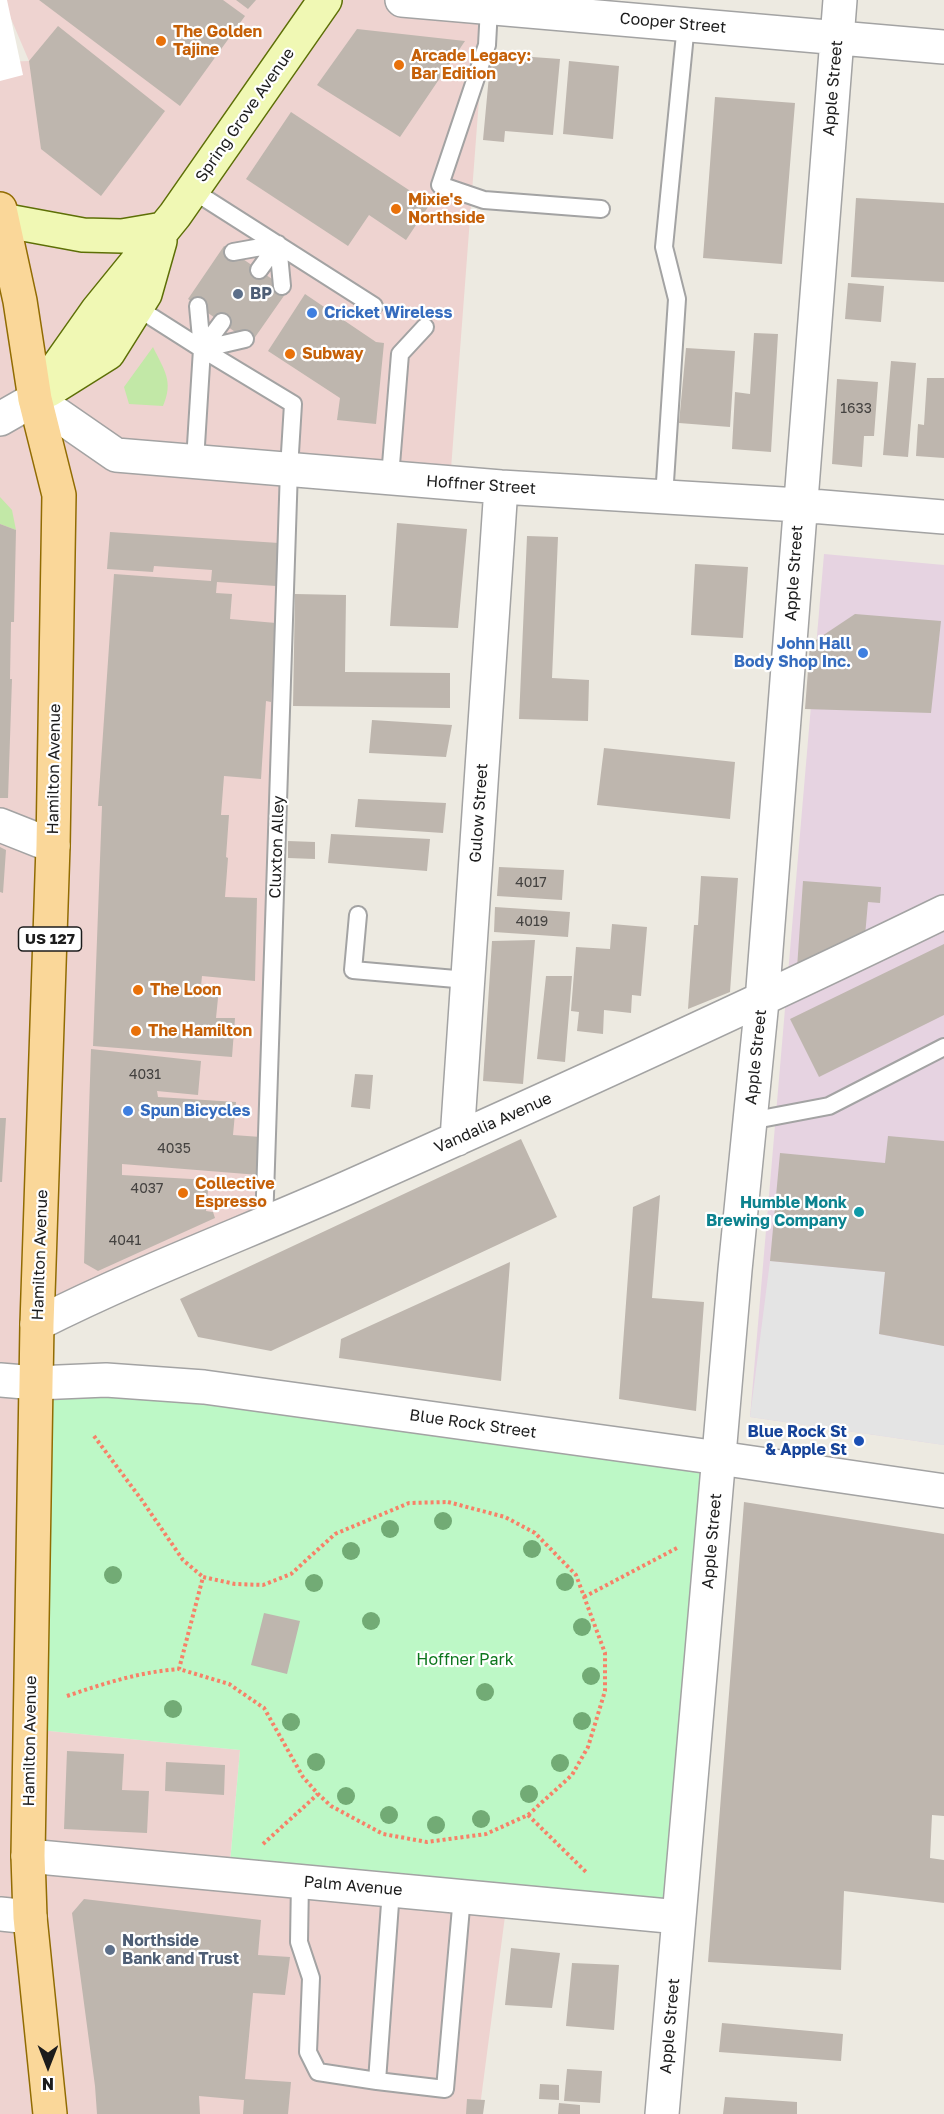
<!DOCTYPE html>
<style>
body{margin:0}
#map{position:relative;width:944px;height:2114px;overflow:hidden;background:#edeae1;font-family:"Golos Text",sans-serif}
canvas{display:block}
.north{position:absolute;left:18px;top:2036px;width:60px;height:60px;-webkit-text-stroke:4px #fff;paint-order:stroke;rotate:180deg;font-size:16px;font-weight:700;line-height:24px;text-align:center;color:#1c1c1c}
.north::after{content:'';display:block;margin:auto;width:21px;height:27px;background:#1c1c1c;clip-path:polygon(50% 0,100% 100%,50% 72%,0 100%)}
</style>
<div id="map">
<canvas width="944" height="2114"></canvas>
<div class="north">N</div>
</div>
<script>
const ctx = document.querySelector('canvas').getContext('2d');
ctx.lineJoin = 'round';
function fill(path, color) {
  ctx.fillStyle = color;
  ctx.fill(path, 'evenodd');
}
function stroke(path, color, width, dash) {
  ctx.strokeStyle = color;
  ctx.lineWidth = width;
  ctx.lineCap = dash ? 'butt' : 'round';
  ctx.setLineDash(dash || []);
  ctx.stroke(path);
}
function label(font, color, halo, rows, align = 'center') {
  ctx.font = font + ' "Golos Text",sans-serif';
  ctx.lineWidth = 4.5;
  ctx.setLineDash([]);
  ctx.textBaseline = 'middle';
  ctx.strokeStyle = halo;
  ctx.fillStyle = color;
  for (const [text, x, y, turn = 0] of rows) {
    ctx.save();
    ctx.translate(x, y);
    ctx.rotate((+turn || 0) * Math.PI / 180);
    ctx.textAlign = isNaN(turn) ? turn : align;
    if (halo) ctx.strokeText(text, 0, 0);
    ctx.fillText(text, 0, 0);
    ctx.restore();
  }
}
fill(new Path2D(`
 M 3,0 L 603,0 L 601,17 L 486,7 L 450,482 L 290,469 L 264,1225 L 37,1324 L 30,1729 L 240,1750 L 229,1874 L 507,1901 L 479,2114 L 0,2114 L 0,62 L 29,61 Z`), '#eed3d0');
fill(new Path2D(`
 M 824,554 L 944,565 L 944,1445 L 750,1417 Z`), '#e6d3e1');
fill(new Path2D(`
 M 153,347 C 164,370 174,381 163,406 L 129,404 L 124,387 Z
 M 0,497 L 12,510 L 16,530 L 0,524 Z`), '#c2e8a7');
fill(new Path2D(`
 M 36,1383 L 719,1458 L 679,1917 L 229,1875 L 240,1750 L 30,1729 Z`), '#bdf8c6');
fill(new Path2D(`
 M 770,1261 L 885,1272 L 879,1334 L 944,1346 L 944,1445 L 750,1417 Z`), '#e4e4e4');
fill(new Path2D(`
 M 0,0 L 7,0 L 23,75 L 0,81 Z`), '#fff');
fill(new Path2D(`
 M 39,0 L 223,0 L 245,16 L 180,106 Z
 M 236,0 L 256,0 L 248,9 Z
 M 58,26 L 165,111 L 101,196 L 41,149 L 29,61 Z
 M 357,29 L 465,41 L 400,137 L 317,85 Z
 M 491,54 L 560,59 L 553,135 L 505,131 L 504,142 L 483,140 Z
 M 569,61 L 619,66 L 613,139 L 563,134 Z
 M 715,97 L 795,103 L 782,264 L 703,258 Z
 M 291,112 L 430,204 L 406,240 L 369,215 L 348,246 L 246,179 Z
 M 856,198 L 944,203 L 944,282 L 851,277 Z
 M 224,246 L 288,290 L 251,343 L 188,299 Z
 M 848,283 L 884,286 L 881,322 L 845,319 Z
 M 305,294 L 376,342 L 384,343 L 376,424 L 337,420 L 340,398 L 268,351 Z
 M 754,333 L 778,334 L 771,452 L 732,449 L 735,392 L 750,394 Z
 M 686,348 L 735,351 L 730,427 L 679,423 Z
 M 891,361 L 916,363 L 908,457 L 883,455 Z
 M 927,378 L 944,378 L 944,458 L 916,456 L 918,424 L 924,425 Z
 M 837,379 L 878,382 L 874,436 L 864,436 L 862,467 L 832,464 Z
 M 397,523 L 467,529 L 458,628 L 390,626 Z
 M 0,524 L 16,530 L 14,622 L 11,622 L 10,679 L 12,679 L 8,798 L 0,798 Z
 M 110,532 L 279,543 L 276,586 L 217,582 L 216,593 L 232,594 L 230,619 L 276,623 L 271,702 L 266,701 L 261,779 L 224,776 L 221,815 L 229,815 L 226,857 L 228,858 L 225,897 L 257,898 L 255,981 L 202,976 L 201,986 L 219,988 L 216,1018 L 235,1018 L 232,1057 L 93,1046 L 102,806 L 98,806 L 114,574 L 211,581 L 212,570 L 154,566 L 153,572 L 107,569 Z
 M 527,536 L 558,537 L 552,678 L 589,680 L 588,721 L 519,719 Z
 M 695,564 L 748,567 L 743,638 L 691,635 Z
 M 295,594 L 346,595 L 345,672 L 450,673 L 450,708 L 293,706 Z
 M 855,614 L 941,621 L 931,713 L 805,709 L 810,644 Z
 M 372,720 L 452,725 L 446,757 L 369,753 Z
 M 604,748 L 735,762 L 730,819 L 597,805 Z
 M 358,799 L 446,803 L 443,833 L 355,827 Z
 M 331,834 L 430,839 L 427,871 L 328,863 Z
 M 288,841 L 315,842 L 315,859 L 288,858 Z
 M 0,847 L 6,850 L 3,893 L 0,892 Z
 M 499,867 L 564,870 L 562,900 L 497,896 Z
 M 701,876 L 738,878 L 730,992 L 688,1009 L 694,925 L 698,925 Z
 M 803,881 L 881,887 L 880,903 L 868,902 L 865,936 L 797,968 Z
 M 495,907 L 570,912 L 568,937 L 494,932 Z
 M 612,924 L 647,927 L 641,996 L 632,995 L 631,1013 L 604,1010 L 603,1034 L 577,1031 L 579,1012 L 571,1011 L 576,947 L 610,949 Z
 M 535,940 L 523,1084 L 483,1081 L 492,941 Z
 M 944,944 L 944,1015 L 819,1077 L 790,1019 Z
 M 546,976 L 572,976 L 565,1062 L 537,1059 Z
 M 91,1049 L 201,1061 L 198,1095 L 157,1091 L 158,1097 L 236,1102 L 233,1135 L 261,1137 L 259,1175 L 122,1164 L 122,1175 L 209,1180 L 206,1211 L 213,1212 L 215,1218 L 98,1271 L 84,1263 Z
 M 355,1074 L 373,1075 L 370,1109 L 351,1107 Z
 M 0,1118 L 6,1118 L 2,1182 L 0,1182 Z
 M 888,1136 L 944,1141 L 944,1346 L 879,1334 L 885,1272 L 770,1261 L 780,1153 L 885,1163 Z
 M 521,1139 L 557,1217 L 271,1351 L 198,1337 L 180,1299 Z
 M 660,1195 L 652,1298 L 704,1302 L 696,1411 L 619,1399 L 633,1207 Z
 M 510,1262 L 501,1381 L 339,1358 L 341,1339 Z
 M 744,1502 L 944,1534 L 944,1816 L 932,1815 L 930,1858 L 944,1860 L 944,1903 L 844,1891 L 841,1970 L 708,1962 Z
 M 264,1613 L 300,1621 L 287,1674 L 251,1665 Z
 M 67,1751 L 124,1754 L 122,1790 L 149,1791 L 147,1833 L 64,1829 Z
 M 166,1762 L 225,1765 L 224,1795 L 165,1791 Z
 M 84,1899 L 261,1920 L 258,1955 L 290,1957 L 285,1995 L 253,1993 L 245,2079 L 291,2082 L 288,2114 L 243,2114 L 244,2100 L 199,2096 L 200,2114 L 97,2114 L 95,2086 L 72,1913 Z
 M 511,1948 L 560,1953 L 552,2008 L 505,2005 Z
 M 572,1963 L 619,1965 L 614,2030 L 566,2026 Z
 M 722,2023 L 843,2034 L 841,2061 L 719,2052 Z
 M 567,2069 L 602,2071 L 600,2103 L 564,2101 Z
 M 540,2084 L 559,2085 L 559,2100 L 539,2099 Z
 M 725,2097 L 797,2102 L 797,2114 L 723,2114 Z
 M 467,2099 L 485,2100 L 483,2114 L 466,2114 Z
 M 559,2103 L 580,2105 L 580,2114 L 558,2114 Z`), '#beb6ae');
const service = new Path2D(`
 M 489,8 L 487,45 L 440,185 L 484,200 L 601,209
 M 192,190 L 374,306
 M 233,252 L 278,244
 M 259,270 L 278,244 L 282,286
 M 198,306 L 202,349 L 293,404 L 289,469 L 264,1225
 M 136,307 L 202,349 L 195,461
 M 222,322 L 202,349 L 245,339
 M 390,477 L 400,354 L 425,327
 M 664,497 L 677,299 L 664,247 L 686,24
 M 358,915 L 353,970 L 467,980
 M 750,1121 L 829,1106 L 944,1047
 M 300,1881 L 299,1942 L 311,1978 L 308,2052 L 318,2072 L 377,2081
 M 391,1890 L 377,2081 L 445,2089 L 462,1896`);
const minor = new Path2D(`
 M 402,0 L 944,47
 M 35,399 L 116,455 L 501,487 L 799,505 L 944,517
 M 0,825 L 53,846
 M 457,1139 L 501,487
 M 37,1324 C 138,1273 245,1233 349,1187 C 549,1098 747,1008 944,912
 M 28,1856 L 679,1917
 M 0,1914 L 30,1917
 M 662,2114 L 735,1270 L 762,1001 L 840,0`);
const tertiary = new Path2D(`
 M 0,419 L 35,399
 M 0,1380 L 36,1383 L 106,1380 L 204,1387 L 719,1458 L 944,1491`);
const secondary = new Path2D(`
 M 2,220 L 83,235 L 122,236 L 163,229
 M 49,390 L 108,353 L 145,294 L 160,241
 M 35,399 L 97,311 L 175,215 L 325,0`);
const primary = new Path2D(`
 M 0,209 L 20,301 L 35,399 L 59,495 L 53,846 L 37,1324 L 28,1856 L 30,1917 L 50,2114`);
stroke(service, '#a3a3a3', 20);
stroke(minor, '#a3a3a3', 36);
stroke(tertiary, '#a3a3a3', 36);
stroke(secondary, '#5d6f06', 36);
stroke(primary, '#916c02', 36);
stroke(new Path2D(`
 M 94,1436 L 141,1499 L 183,1560 L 203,1577
 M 448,1502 L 505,1517 L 535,1533 L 576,1575 L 605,1653 L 605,1691 L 588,1747 L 572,1775 L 528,1815 L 486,1834 L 427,1842 L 383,1834 L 331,1806 L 318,1794 L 303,1777 L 264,1708 L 229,1684 L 179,1669 L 203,1577 L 235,1584 L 263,1585 L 291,1574 L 335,1534 L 409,1503 Z
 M 584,1597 L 677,1548
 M 67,1696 C 105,1683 140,1672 179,1669
 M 528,1815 L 587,1873
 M 263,1844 L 318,1794`), '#f78168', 4, [3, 3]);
stroke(service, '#fff', 16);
stroke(minor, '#fff', 33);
stroke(tertiary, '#fff', 33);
stroke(secondary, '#f0f8b4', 33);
stroke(primary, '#fad799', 33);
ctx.fillStyle = '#72ab75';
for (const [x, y] of [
 [443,1521],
 [390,1529],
 [532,1549],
 [351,1551],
 [113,1575],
 [565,1582],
 [314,1583],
 [371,1621],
 [582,1627],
 [591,1676],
 [485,1692],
 [173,1709],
 [582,1721],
 [291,1722],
 [316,1762],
 [560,1763],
 [529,1794],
 [346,1796],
 [389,1815],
 [481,1819],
 [436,1825]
]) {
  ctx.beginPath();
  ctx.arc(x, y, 9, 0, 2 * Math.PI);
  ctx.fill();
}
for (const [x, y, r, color] of [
 [161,41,6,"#e8710a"],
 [399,65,6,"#e8710a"],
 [396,209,6,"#e8710a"],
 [238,294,6,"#5c6f8a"],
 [312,313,6,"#3f7fe0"],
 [290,354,6,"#e8710a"],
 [863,653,6,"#3f7fe0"],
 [138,990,6,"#e8710a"],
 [136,1031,6,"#e8710a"],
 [128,1111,6,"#3f7fe0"],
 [183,1193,6,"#e8710a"],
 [859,1212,6,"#0f9aa8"],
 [859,1441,6,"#1a4fb4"],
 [110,1950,6,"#5c6f8a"]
]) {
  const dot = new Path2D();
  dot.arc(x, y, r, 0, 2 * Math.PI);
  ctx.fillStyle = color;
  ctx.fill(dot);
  stroke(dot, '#fff', 2);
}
label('14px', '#444240', null, [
 ["1633",856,409],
 ["4017",531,883],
 ["4019",532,922],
 ["4031",145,1075],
 ["4035",174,1149],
 ["4037",147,1189],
 ["4041",125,1241]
]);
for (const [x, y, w] of [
 [50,939,63]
]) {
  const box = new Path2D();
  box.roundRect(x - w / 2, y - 12, w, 24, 4.5);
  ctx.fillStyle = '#fff';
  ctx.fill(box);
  stroke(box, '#1c1c1c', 1.5);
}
label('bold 15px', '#1c1c1c', null, [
 ["US 127",50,939]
]);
label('16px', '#1c1c1c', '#fff', [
 ["Cooper Street",673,23,5],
 ["Apple Street",833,88,-85],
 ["Spring Grove Avenue",245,115,-55],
 ["Hoffner Street",481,485,4],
 ["Apple Street",794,573,-86],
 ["Hamilton Avenue",54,769,-89],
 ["Gulow Street",479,813,-86],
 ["Cluxton Alley",277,847,-88],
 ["Apple Street",756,1057,-84],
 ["Vandalia Avenue",493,1123,-24],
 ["Hamilton Avenue",40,1255,-88],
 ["Blue Rock Street",473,1424,8],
 ["Apple Street",712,1541,-85],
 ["Hamilton Avenue",30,1741,-89],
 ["Palm Avenue",353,1886,5],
 ["Apple Street",670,2026,-85]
]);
label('bold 16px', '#c56008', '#fff', [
 ["The Golden",173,32],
 ["Tajine",173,50],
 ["Arcade Legacy:",411,56],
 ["Bar Edition",411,74],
 ["Mixie's",408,200],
 ["Northside",408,218],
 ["Subway",302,354],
 ["The Loon",150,990],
 ["The Hamilton",148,1031],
 ["Collective",195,1184],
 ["Espresso",195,1202]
], 'left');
label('bold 16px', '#4e5e75', '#fff', [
 ["BP",250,294],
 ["Northside",122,1941],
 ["Bank and Trust",122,1959]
], 'left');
label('bold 16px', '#366cbe', '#fff', [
 ["Cricket Wireless",324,313],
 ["John Hall",851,644,"right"],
 ["Body Shop Inc.",851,662,"right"],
 ["Spun Bicycles",140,1111]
], 'left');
label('bold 16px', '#0d838f', '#fff', [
 ["Humble Monk",847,1203],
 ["Brewing Company",847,1221]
], 'right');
label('bold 16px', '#164399', '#fff', [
 ["Blue Rock St",847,1432],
 ["& Apple St",847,1450]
], 'right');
label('16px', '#0d771d', '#fff', [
 ["Hoffner Park",465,1660]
]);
</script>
